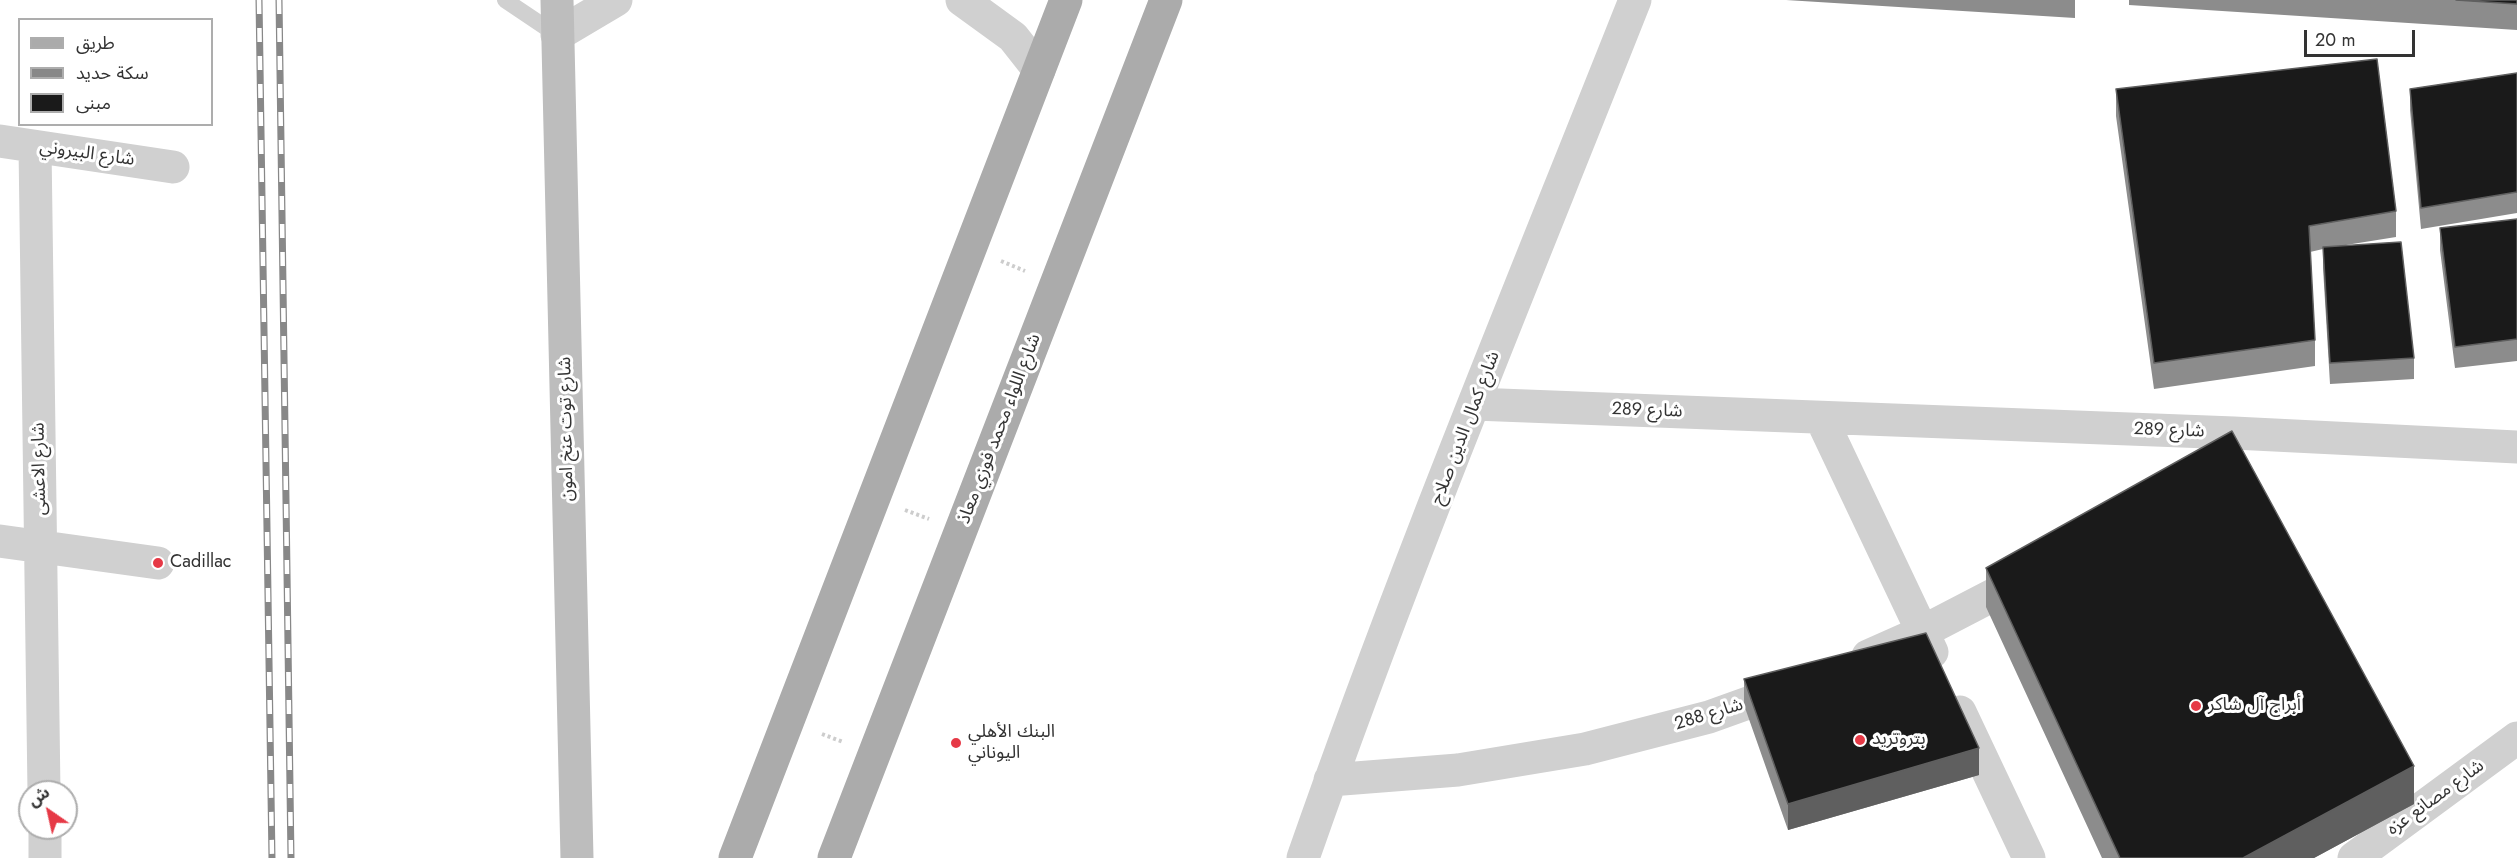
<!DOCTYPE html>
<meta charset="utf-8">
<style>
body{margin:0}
#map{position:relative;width:2517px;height:858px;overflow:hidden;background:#fff;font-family:Jost,"Noto Sans Arabic",sans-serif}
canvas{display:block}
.legend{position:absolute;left:18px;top:18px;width:195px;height:108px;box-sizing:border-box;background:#fff;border:2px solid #adadad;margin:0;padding:8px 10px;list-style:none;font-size:18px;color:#333}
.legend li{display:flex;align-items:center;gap:12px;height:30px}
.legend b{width:30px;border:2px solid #adadad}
.north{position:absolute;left:18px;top:780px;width:60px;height:60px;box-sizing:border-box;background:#fff;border:2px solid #adadad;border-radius:50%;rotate:326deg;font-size:16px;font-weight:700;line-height:24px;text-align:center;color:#333}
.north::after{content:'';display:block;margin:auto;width:21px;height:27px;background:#e63946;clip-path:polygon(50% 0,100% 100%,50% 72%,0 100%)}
.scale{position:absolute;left:2304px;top:30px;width:111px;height:27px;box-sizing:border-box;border:3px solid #333;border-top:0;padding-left:8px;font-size:18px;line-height:21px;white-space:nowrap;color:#333;-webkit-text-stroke:4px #fff;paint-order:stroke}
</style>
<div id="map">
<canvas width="2517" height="858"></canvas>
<ul class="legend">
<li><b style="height:8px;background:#ababab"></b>طريق</li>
<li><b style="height:8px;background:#888"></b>سكة حديد</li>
<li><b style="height:16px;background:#1a1a1a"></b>مبنى</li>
</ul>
<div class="north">ش</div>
<div class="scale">20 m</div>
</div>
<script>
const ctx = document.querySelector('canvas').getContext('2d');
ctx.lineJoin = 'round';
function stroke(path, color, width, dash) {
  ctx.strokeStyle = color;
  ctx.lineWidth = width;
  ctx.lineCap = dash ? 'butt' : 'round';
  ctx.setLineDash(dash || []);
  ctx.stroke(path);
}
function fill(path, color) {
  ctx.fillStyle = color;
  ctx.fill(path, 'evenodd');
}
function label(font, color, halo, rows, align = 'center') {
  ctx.font = font + ' Jost,"Noto Sans Arabic",sans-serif';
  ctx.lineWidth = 6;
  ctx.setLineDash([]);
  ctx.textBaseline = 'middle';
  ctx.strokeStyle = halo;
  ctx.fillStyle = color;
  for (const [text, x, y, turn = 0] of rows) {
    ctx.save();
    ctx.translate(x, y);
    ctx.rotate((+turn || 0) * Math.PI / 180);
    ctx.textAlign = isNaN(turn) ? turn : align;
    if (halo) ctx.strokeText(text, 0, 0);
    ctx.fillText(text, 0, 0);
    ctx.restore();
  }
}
stroke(new Path2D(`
 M 1001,261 L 1025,271
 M 905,510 L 929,519
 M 822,734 L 843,742`), '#cdcdcd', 4, [3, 3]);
stroke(new Path2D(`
 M 505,0 L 557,35`), '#d0d0d0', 16);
stroke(new Path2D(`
 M 962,0 L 1013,37 L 1039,70
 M 557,35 L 616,0
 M 0,141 L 173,167
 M 35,147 L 44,792
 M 1474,404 L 2234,433 L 2517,447
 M 1821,418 L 1932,652
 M 0,541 L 158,563
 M 1868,656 L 1922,632 L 2026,578
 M 1960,712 L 2029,858
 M 1330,780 L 1458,770 L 1585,749 L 1709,717 L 1787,689
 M 45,828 L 45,858
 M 1303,858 C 1404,568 1522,285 1635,0
 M 2354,858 L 2517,738`), '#d0d0d0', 33);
stroke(new Path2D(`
 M 557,0 L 577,858`), '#bdbdbd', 33);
stroke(new Path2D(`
 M 735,858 L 1066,0
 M 834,858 L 1166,0`), '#ababab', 33);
const rail = new Path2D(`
 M 259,0 L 272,858
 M 279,0 L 291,858`);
stroke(rail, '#888', 7);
stroke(rail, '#fff', 4.5, [14]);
fill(new Path2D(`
 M 1786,0 L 2075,0 L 2075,18 Z
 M 2129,0 L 2517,0 L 2517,30 L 2129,5 Z
 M 2517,73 L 2517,213 L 2421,229 L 2410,110 L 2410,89 Z
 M 2116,89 L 2396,211 L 2396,237 L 2346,245 L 2414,358 L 2414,379 L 2330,384 L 2323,268 L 2323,249 L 2310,252 L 2315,340 L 2315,366 L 2154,389 L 2116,116 Z
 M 2517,219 L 2517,361 L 2455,368 L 2440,250 L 2440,228 Z
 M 1986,568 L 2414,804 L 2314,858 L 2102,858 L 1986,607 Z
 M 1744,679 L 1979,775 L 1788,830 L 1744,705 Z`), '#8c8c8c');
fill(new Path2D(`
 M 1979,748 L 1979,775 L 1788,830 L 1788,804 Z
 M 2414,766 L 2414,804 L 2314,858 L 2243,858 Z`), '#5f5f5f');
const building = new Path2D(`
 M 2456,0 L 2517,0 L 2517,4 Z
 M 2377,59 L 2396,211 L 2309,226 L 2315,340 L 2154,363 L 2116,89 Z
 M 2517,73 L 2517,192 L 2421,208 L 2410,89 Z
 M 2517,219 L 2517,339 L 2455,347 L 2440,228 Z
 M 2401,242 L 2414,358 L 2330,363 L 2323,247 Z
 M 2232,431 L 2414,766 L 2243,858 L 2120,858 L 1986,568 Z
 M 1926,633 L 1979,748 L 1788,804 L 1744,679 Z`);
fill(building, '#1a1a1a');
stroke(building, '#5f5f5f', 1.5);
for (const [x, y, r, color] of [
 [158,563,6,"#e63946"],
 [2196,706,6,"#e63946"],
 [1860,740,6,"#e63946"],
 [956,743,6,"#e63946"]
]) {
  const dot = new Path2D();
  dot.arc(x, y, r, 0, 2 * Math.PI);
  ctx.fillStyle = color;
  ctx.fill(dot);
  stroke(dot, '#fff', 2);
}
label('18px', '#333', '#fff', [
 ["شارع البيروني",87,154,8],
 ["شارع 289",1647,411,2],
 ["شارع كمال الدين صلاح",1466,428,-69],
 ["شارع توت عنخ امون",567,429,-91],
 ["شارع اللواء محمد فوزي معاذ",1000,429,-69],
 ["شارع 289",2169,431,2],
 ["شارع الاعشى",40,469,-91],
 ["شارع 288",1709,715,-17],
 ["شارع مصانع عزه",2436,798,-36]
]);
label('18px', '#333', '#fff', [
 ["Cadillac",170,563],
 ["أبراج آل شاكر",2208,706],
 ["البنك الأهلي",968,733],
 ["اليوناني",968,754],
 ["بتروتريد",1872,740]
], 'left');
</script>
